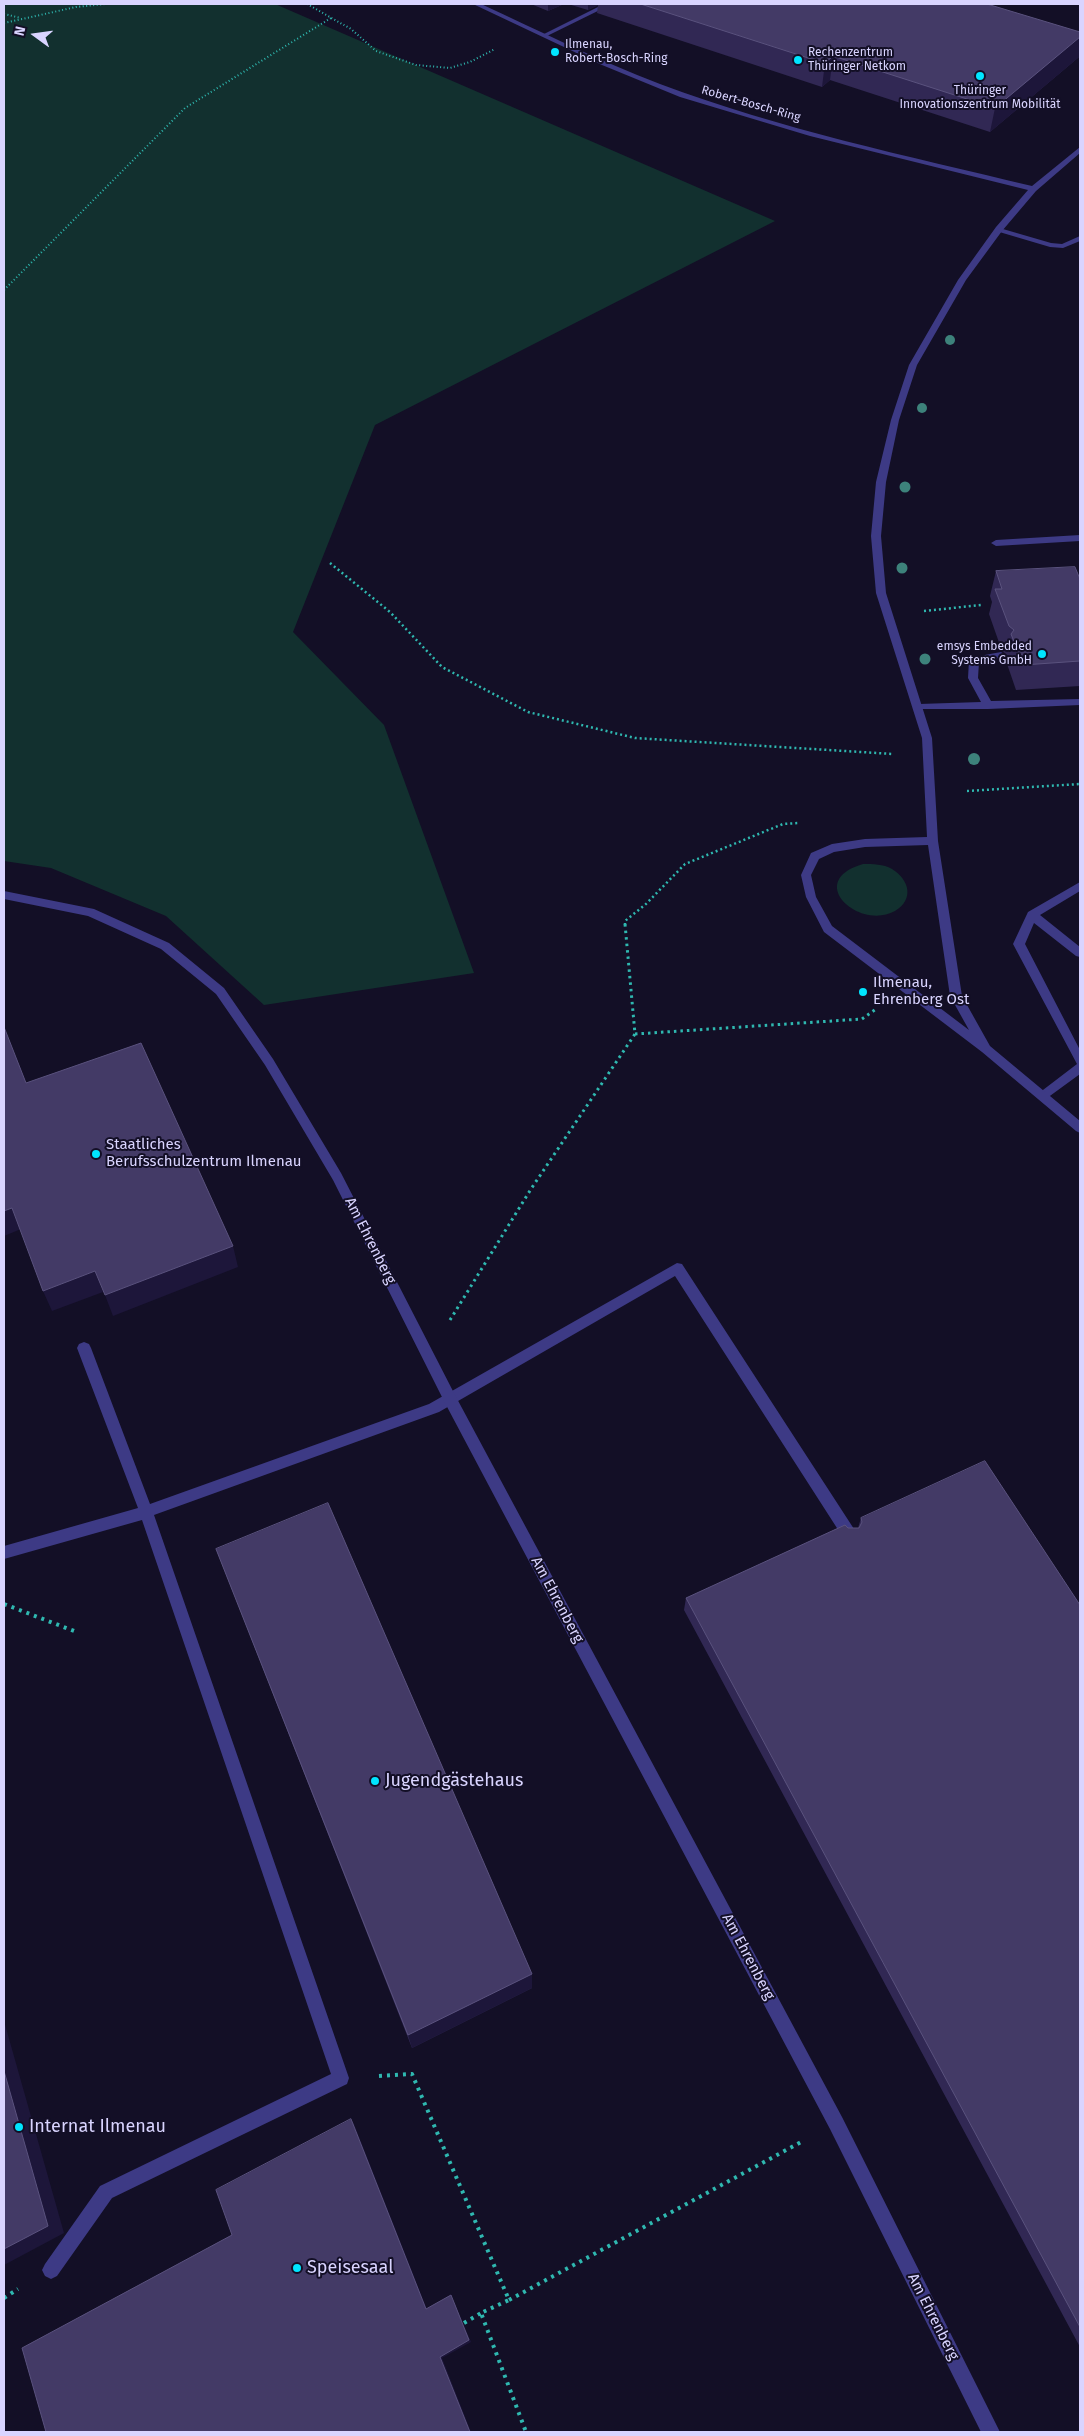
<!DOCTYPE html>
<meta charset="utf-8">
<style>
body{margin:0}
#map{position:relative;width:1084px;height:2436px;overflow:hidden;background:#130f26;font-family:"Fira Sans",sans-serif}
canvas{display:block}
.frame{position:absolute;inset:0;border:5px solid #d9d4ff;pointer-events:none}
.north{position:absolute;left:10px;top:10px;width:50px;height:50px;-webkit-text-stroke:4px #130f26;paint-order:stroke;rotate:284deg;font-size:14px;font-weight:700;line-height:20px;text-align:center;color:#d9d4ff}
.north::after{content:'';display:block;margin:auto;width:18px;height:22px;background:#d9d4ff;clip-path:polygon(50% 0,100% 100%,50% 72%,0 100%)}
</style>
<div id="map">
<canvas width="1084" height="2436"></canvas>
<div class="frame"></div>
<div class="north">N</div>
</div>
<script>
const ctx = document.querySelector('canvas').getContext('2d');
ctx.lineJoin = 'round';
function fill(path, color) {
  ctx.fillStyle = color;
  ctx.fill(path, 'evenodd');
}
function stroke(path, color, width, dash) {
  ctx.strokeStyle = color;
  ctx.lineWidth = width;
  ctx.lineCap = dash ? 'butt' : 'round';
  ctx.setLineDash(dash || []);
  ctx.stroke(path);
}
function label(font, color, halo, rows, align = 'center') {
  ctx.font = font + ' "Fira Sans",sans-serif';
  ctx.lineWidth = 4;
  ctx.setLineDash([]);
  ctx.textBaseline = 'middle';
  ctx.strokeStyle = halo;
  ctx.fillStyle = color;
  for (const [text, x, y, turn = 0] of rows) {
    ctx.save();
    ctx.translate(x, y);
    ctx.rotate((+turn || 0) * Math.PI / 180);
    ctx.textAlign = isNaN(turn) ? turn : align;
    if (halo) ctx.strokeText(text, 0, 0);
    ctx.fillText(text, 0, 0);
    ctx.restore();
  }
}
fill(new Path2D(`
 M 4,4 L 275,4 L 775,221 L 375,425 L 293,632 L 384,725 L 474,973 L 264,1005 L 166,916 L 51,868 L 4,861 Z
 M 863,864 C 873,864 883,864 892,869 C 910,880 914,900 895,911 C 859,931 804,881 863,864 Z`), '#12302f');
stroke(new Path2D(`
 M 307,4 L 351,29 L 376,51 L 416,65 L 450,68 L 470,62 L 495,49
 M 4,14 L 21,18
 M 4,23 L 76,7 L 105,4
 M 4,290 L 185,108 L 331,18`), '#2fb8b0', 2, [1, 2.5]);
stroke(new Path2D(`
 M 330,563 L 390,612 L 442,667 L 528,712 L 635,738 L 893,754
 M 924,611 L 981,605
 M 967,791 L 1080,784
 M 625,925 L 625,921 L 646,904 L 685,864 L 783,824 L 799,823`), '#2fb8b0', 2.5, [2, 3]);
stroke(new Path2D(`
 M 635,1034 L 862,1019 L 876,1009
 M 450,1320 L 531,1189 L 635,1034 L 625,924`), '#2fb8b0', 3, [2.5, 4]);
stroke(new Path2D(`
 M 4,1604 L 74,1631
 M 379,2076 L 412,2074 L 509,2300 L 481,2313 L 526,2432
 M 4,2298 L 18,2289
 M 509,2300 L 801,2142
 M 464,2323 L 481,2313`), '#2fb8b0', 4, [3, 5]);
fill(new Path2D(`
 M 604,4 L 612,4 L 547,36 L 542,35 Z
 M 996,227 L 1051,243 L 1062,244 L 1080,236 L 1080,241 L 1063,248 L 1050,247 L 996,231 Z
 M 1080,535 L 1080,541 L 996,546 L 991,543 L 996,540 Z
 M 1001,652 L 1006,655 L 1004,657 L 979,662 L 978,678 L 991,701 L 1080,699 L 1080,705 L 988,709 L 915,709 L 915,705 L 919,704 L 981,702 L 968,678 L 969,660 L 974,657 Z
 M 1080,882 L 1080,891 L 1040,915 L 1080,947 L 1080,957 L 1076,956 L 1034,923 L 1025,944 L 1080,1050 L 1080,1074 L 1043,1101 L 1037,1096 L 1039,1093 L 1077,1064 L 1013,944 L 1028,912 Z
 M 677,1263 L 682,1264 L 854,1529 L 856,1534 L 854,1539 L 849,1540 L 844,1539 L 675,1276 L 439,1412 L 154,1515 L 349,2078 L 347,2084 L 112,2198 L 57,2276 L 51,2279 L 45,2276 L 42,2270 L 45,2264 L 100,2186 L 331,2074 L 142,1520 L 4,1559 L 4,1546 L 138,1508 L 77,1348 L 79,1344 L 84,1342 L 89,1344 L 91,1348 L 150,1504 L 429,1404 Z`), '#3d3a85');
fill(new Path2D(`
 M 473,4 L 481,4 C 540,31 599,61 660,84 C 780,129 907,156 1032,186 L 1080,147 L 1080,153 L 1036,191 L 1002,231 L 966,280 L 917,365 L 899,420 L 886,482 L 881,536 L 886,593 L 932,738 L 938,841 L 962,996 L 990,1046 L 1080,1121 L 1080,1133 L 1076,1131 L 982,1052 L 824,932 L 806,897 L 801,875 L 811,853 L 832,844 L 865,839 L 927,837 L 922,738 L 876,593 L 871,536 L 876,482 L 891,420 L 909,365 L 958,280 L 996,227 L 1028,190 L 810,136 L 680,97 L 602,65 ZM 928,845 L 950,996 L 969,1030 L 832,926 L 816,897 L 811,875 L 819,859 L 834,852 L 865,847 Z
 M 4,891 L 94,909 L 169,943 L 224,988 L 273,1059 L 341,1173 L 455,1395 L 842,2117 L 1000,2432 L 981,2432 L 830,2129 L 445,1403 L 333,1180 L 265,1065 L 216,994 L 161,949 L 88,916 L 4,899 Z`), '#3d3a85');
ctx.fillStyle = '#3d827b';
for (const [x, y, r] of [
 [950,340,5],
 [922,408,5],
 [905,487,5.5],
 [902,568,5.5],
 [925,659,5.5],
 [974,759,6]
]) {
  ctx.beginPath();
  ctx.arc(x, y, r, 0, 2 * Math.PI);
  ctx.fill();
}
fill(new Path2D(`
 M 531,4 L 564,4 L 548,11 Z
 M 568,4 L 987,4 L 1079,57 L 990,132 L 830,80 L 822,87 L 597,13 L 598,5 L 588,10 Z
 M 996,571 L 1080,579 L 1080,686 L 1016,690 L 1005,658 L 1006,654 L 1002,651 L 989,614 L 992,602 L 990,596 Z
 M 861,1518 L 1080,1605 L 1080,2347 L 684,1610 L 686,1598 L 858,1528 Z
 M 216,1549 L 532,1988 L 412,2048 Z`), '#312854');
fill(new Path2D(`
 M 548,4 L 564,4 L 548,11 Z
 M 588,4 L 598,4 L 598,5 L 588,10 Z
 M 1080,37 L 1080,52 L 1079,57 L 990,132 L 995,108 Z
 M 833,56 L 830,80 L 822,87 L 825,63 Z
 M 12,1208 L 21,1229 L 4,1236 L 4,1211 Z
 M 233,1246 L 238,1267 L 113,1316 L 105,1295 Z
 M 95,1271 L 103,1292 L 52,1311 L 43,1291 Z
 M 532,1974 L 532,1988 L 412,2048 L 408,2035 Z
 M 4,2021 L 64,2233 L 4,2265 Z
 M 351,2119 L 354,2124 L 428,2312 L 426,2309 Z
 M 451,2295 L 471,2342 L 442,2358 L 471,2432 L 470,2432 L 440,2357 Z`), '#1d163a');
const building = new Path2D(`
 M 641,4 L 987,4 L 1080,32 L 1080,37 L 995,108 L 833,56 L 825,63 Z
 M 1075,567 L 1080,579 L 1080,661 L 1023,665 L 1011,634 L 1014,630 L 1009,626 L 995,589 L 1002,589 L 996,571 Z
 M 4,1027 L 26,1083 L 141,1043 L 233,1246 L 105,1295 L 95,1271 L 43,1291 L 12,1208 L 4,1211 Z
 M 985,1461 L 1080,1605 L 1080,2327 L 686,1598 L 845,1525 L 848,1528 L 859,1528 L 862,1522 L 861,1518 Z
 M 328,1503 L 532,1974 L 408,2035 L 216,1549 Z
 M 4,2071 L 48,2226 L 4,2249 Z
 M 351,2119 L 426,2309 L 451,2295 L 469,2340 L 440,2357 L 470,2432 L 46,2432 L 22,2348 L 232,2235 L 216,2190 Z`);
fill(building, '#433a66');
stroke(building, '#5a527e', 1);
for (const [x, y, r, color] of [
 [555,52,5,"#00e5ff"],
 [798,60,5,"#00e5ff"],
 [980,76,5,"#00e5ff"],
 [1042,654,5,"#00e5ff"],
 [863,992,5,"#00e5ff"],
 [96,1154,5,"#00e5ff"],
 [375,1781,5,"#00e5ff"],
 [19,2127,5,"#00e5ff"],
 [297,2268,5,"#00e5ff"]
]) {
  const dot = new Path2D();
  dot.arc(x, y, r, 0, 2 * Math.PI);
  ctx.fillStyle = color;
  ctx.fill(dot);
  stroke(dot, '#130f26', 2);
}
label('12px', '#d9d4ff', '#130f26', [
 ["Ilmenau,",565,45],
 ["Robert-Bosch-Ring",565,59],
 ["Rechenzentrum",808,53],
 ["Thüringer Netkom",808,67],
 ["Thüringer",980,91,"center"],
 ["Innovationszentrum Mobilität",980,105,"center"],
 ["emsys Embedded",1032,647,"right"],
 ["Systems GmbH",1032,661,"right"]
], 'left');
label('12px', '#d9d4ff', '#130f26', [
 ["Robert-Bosch-Ring",751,104,16]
]);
label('15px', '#d9d4ff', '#130f26', [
 ["Ilmenau,",873,983],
 ["Ehrenberg Ost",873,1000],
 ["Staatliches",106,1145],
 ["Berufsschulzentrum Ilmenau",106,1162]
], 'left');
label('15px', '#d9d4ff', '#130f26', [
 ["Am Ehrenberg",370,1241,63],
 ["Am Ehrenberg",557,1600,62],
 ["Am Ehrenberg",748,1957,62],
 ["Am Ehrenberg",933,2317,63]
]);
label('18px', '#d9d4ff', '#130f26', [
 ["Jugendgästehaus",385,1781],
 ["Internat Ilmenau",29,2127],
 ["Speisesaal",307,2268]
], 'left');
</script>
